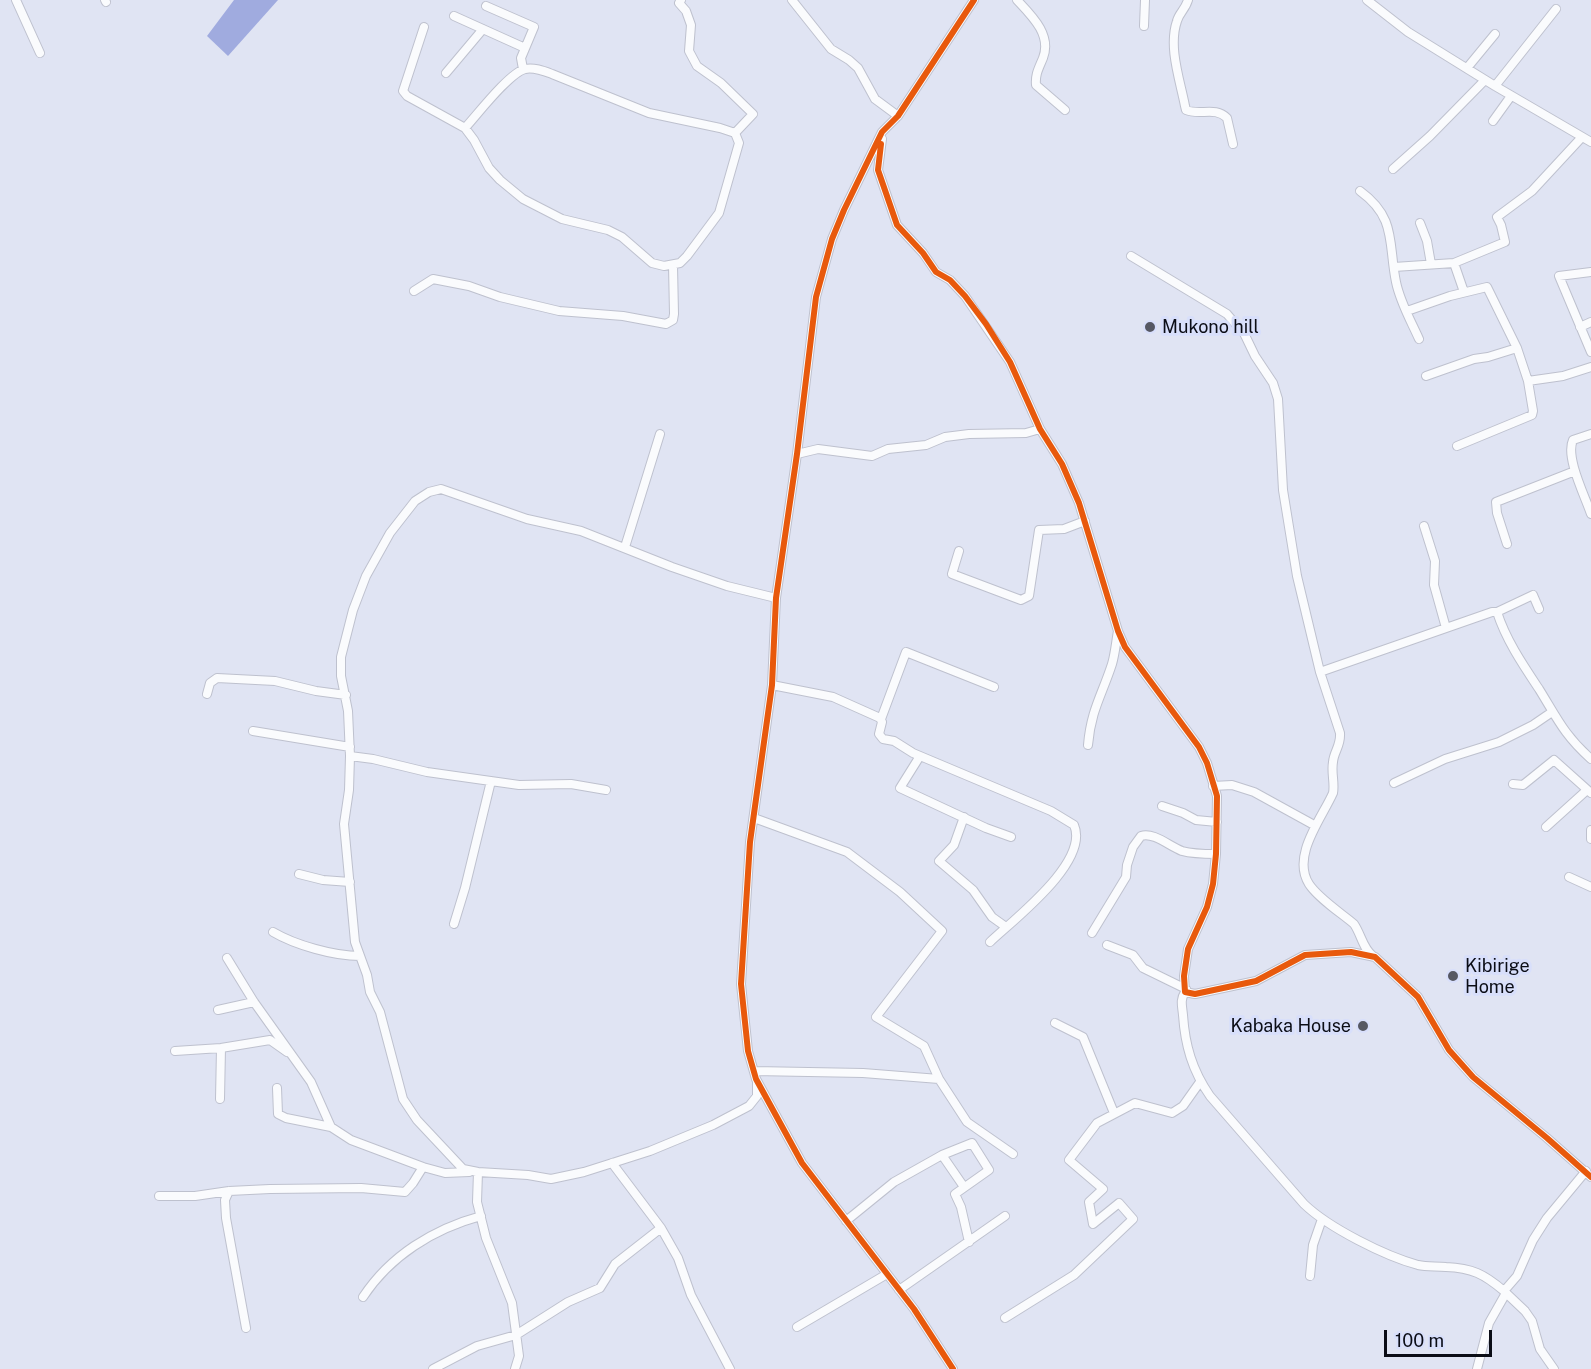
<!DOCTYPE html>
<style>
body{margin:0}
#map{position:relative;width:1591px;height:1369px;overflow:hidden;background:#e0e4f3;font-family:"Public Sans",sans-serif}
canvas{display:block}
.scale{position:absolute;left:1384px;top:1330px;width:108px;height:27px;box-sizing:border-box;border:3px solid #0b0d16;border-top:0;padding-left:8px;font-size:18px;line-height:21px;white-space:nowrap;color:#0b0d16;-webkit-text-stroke:4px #d8dffb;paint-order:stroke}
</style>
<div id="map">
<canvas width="1591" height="1369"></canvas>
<div class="scale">100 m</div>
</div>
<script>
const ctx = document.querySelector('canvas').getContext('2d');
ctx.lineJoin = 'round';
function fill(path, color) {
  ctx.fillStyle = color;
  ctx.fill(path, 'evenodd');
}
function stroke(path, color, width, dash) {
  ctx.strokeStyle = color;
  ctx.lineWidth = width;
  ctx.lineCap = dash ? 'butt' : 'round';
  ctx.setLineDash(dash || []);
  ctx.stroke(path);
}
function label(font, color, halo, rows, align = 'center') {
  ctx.font = font + ' "Public Sans",sans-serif';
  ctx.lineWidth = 6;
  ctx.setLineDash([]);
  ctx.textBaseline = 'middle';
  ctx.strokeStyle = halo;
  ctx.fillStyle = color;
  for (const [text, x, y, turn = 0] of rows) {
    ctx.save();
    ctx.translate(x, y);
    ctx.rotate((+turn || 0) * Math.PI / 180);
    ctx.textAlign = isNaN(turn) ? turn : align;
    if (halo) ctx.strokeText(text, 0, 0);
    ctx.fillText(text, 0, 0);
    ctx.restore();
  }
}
fill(new Path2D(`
 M 234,0 L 278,0 L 228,56 L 207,36 Z`), '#a0abdf');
const minor = new Path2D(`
 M 16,0 L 40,53
 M 105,0 L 106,2
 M 792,0 L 831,49 L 849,60 L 858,68 L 875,99 L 898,116
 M 1017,0 C 1032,16 1052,35 1043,58 C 1039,68 1035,74 1036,85 L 1065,110
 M 1188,0 C 1185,10 1179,13 1177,21 C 1168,47 1180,80 1185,106 L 1186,110 C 1200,116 1215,106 1227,118 L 1233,144
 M 1367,0 L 1408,32 L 1495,86 L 1591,142
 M 486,6 L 534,27 L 521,58 L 523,69
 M 454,16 L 525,48
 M 1144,26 L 1145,0
 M 424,27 L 403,91 L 407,96 L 465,128 L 474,140 L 489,168 L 500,180 L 523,199 L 562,219 L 608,230 L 622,237 L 652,263 L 664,266 L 680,263 L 687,256 L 719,213 L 739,143 L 735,133 L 753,114 L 721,83 L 697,66 L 689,51 L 691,25 L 686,11 L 679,3 L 681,0
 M 1467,68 L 1495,34
 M 446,73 L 483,29
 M 1495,86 L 1556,9
 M 1493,121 L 1511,96
 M 465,128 C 477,115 509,73 525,69 C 534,67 544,71 552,74 L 649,113 L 720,128 L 735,133
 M 882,139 L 878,170 L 897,225 L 923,253 L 936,272 L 950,280 L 965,296 L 1010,362 L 1040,429 L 1062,464 L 1079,503 L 1118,631 L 1125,647 L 1199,747 L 1207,763 L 1217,796 L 1216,854 L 1213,884 L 1207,907 L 1188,949 L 1184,976 L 1185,992 L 1195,994 L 1256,981 L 1305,955 L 1351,952 L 1375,957 L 1418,997 L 1449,1050 L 1473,1077 L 1547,1138 L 1591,1177
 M 1393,169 L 1430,136 L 1485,80
 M 1360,191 C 1397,218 1388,243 1396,282 C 1400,302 1411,321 1419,339
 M 1420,223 L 1427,241 L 1431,264
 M 1131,256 L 1227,314 L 1238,327 L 1242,329 L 1255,356 L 1273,383 L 1278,399 L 1283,490 L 1297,576 L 1320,672 L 1340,733 C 1341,746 1334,751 1333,762 C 1331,773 1335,783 1333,793 C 1322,818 1291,856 1309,884 C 1318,898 1341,913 1354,924 C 1361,934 1363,949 1373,956
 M 1454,263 L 1464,292
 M 1394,267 L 1454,263 L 1505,242 L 1501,225 L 1497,217 L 1532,191 L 1582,137
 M 1591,272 L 1559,276 L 1591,352
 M 414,291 L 433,279 L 469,286 L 500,297 L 559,311 L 623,316 L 666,324 L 673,320 L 674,314 L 673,265
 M 1407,311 L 1450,296 L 1487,287 L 1517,348 L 1528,381 L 1533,411 L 1532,415 L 1457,446
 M 1580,327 L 1591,322
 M 1426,376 L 1474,359 L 1488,357 L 1517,348
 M 1528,381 L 1563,376 L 1591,367
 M 1591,434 L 1573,440 C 1565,457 1585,496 1591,514
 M 797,454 L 818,449 L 872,456 L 888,449 L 926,445 L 945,437 L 969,434 L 1026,433 L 1040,429
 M 1424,526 L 1435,561 L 1434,585 L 1446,628
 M 1507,544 L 1497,513 L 1496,502 L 1575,471
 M 625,547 L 660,434
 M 959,551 L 952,574 L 1021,600 L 1029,596 L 1039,530 L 1064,529 L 1085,521
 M 1497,612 L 1533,595 L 1539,609
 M 1320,672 L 1492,612 L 1497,612 C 1506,640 1523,665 1539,689 C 1557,718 1564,735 1591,759
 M 772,685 L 833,697 L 880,718 L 882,722 L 879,734 L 883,739 L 894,741 L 913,753 L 1051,811 L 1074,825 C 1090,862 1013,920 990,942
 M 207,694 L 210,683 L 217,678 L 275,681 L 316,691 L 346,695
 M 881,719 L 906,652 L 994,687
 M 253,731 L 350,747
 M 1088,745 C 1091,710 1102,695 1112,664 C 1115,654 1116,642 1118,631
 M 350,756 L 373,759 L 427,772 L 519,785 L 571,784 L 606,790
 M 920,756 L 900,788 L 986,828 L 1011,837
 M 1394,783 L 1445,759 L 1499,742 L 1533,725 L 1552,712
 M 1513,784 L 1523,785 L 1554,760 L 1591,793
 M 1213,786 L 1232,785 L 1254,792 L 1314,825 L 1314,828
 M 1162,806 L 1183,813 L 1196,820 L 1217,822
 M 964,817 L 954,845 L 939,861 L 973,890 L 992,917 L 1006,927
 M 754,818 L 847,852 L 900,892 L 942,931 L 876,1017 L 924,1046 L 939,1079
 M 1546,827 L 1587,790
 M 1591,830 L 1591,839
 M 299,874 L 323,880 L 350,882
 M 1569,877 L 1591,887
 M 454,924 L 465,888 L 491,781
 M 273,932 C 295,945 334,956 360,956
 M 1092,933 L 1126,877 L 1127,865 L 1133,847 L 1141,836 C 1154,832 1169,846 1182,851 C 1193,854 1204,854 1216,854
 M 1107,945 L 1133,955 L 1143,968 L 1186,989
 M 227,958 L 254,1002 L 311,1082 L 331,1127
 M 1185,992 C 1180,1000 1182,1005 1183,1015 C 1185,1045 1192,1070 1210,1096 L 1304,1204 C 1329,1228 1385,1256 1418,1265 C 1427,1267 1436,1266 1446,1267 C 1472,1268 1484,1274 1504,1291
 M 218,1010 L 254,1002
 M 1055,1023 L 1083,1037 L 1114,1113
 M 175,1051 L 221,1048 L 270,1040 L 287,1052
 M 754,1071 L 863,1073 L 939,1079 L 967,1122 L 1013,1154
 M 757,1082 L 757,1096 L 749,1106 L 713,1125 L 650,1151 L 584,1172 L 551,1179 L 528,1175 L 478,1172 L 463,1169 L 417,1120 L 403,1099 L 380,1012 L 370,992 L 367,975 L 355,942 L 344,824 L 349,790 L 350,756 L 348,711 L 341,676 L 341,657 L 353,610 L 366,576 L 390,533 L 415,501 L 429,492 L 441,489 L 527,519 L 581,531 L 672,567 L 727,586 L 776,598
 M 277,1088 L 278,1114 L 286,1118 L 331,1127 L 351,1140 L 423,1167 L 445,1173 L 469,1172
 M 220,1099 L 221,1048
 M 612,1163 L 661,1228 L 678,1258 L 691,1295 L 730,1369
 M 478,1172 L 477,1202 L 486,1238 L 512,1303 L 519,1356 L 515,1369
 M 964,1187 L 942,1155 L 972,1143 L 989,1170 L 955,1194 L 961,1207 L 969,1242
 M 229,1191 L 225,1200 L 226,1218 L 246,1328
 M 159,1196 L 195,1196 L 229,1191 L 270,1189 L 361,1188 L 405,1192 L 413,1183 L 423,1167
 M 846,1221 L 894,1182 L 942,1155
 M 1310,1276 L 1313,1245 L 1322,1219
 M 899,1290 L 1005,1216
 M 1506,1293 L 1525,1311 L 1532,1321 L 1540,1349 L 1554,1369
 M 363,1297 C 390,1256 433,1229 481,1216
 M 1005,1318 L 1074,1275 L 1133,1219 L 1119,1203 L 1093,1224 L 1089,1202 L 1103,1189 L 1069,1160 L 1097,1123 L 1135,1103 L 1172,1113 L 1183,1106 L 1200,1082
 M 797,1327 L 887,1274
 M 433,1369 L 477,1346 L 516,1335 L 568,1302 L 600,1288 L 615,1264 L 661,1228
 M 953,1369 L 914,1309 L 802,1163 L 756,1079 L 748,1051 L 741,984 L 750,842 L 772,685 L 776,598 L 797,454 L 816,297 L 832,239 L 844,210 L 882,132 L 898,116 L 974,0
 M 1477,1369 L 1489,1323 L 1506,1293 L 1504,1291 L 1517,1276 L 1533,1240 L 1547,1218 L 1586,1171`);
stroke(minor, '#bec1ce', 10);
stroke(minor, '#fafbfd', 8);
stroke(new Path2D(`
 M 881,144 L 878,170 L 897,225 L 923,253 L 936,272 L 950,280 L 965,296 L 986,324 L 1010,362 L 1040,429 L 1062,464 L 1079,503 L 1118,631 L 1125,647 L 1199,747 L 1207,763 L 1217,796 L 1216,854 L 1213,884 L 1207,907 L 1188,949 L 1184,976 L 1185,992 L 1195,994 L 1256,981 L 1305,955 L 1351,952 L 1375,957 L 1418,997 L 1449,1050 L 1473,1077 L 1547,1138 L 1591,1177
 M 953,1369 L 914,1309 L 802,1163 L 756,1079 L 748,1051 L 741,984 L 750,842 L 772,685 L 776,598 L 797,454 L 816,297 L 832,239 L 844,210 L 882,132 L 898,116 L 974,0`), '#e8590c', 6);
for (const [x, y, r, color] of [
 [1150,327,6,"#565863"],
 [1453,976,6,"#565863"],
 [1363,1026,6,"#565863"]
]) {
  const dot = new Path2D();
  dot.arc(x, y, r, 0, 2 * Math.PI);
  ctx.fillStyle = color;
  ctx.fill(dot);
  stroke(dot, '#d8dffb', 2);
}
label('18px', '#0b0d16', '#d8dffb', [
 ["Mukono hill",1162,327],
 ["Kibirige",1465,966],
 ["Home",1465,987],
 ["Kabaka House",1351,1026,"right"]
], 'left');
</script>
